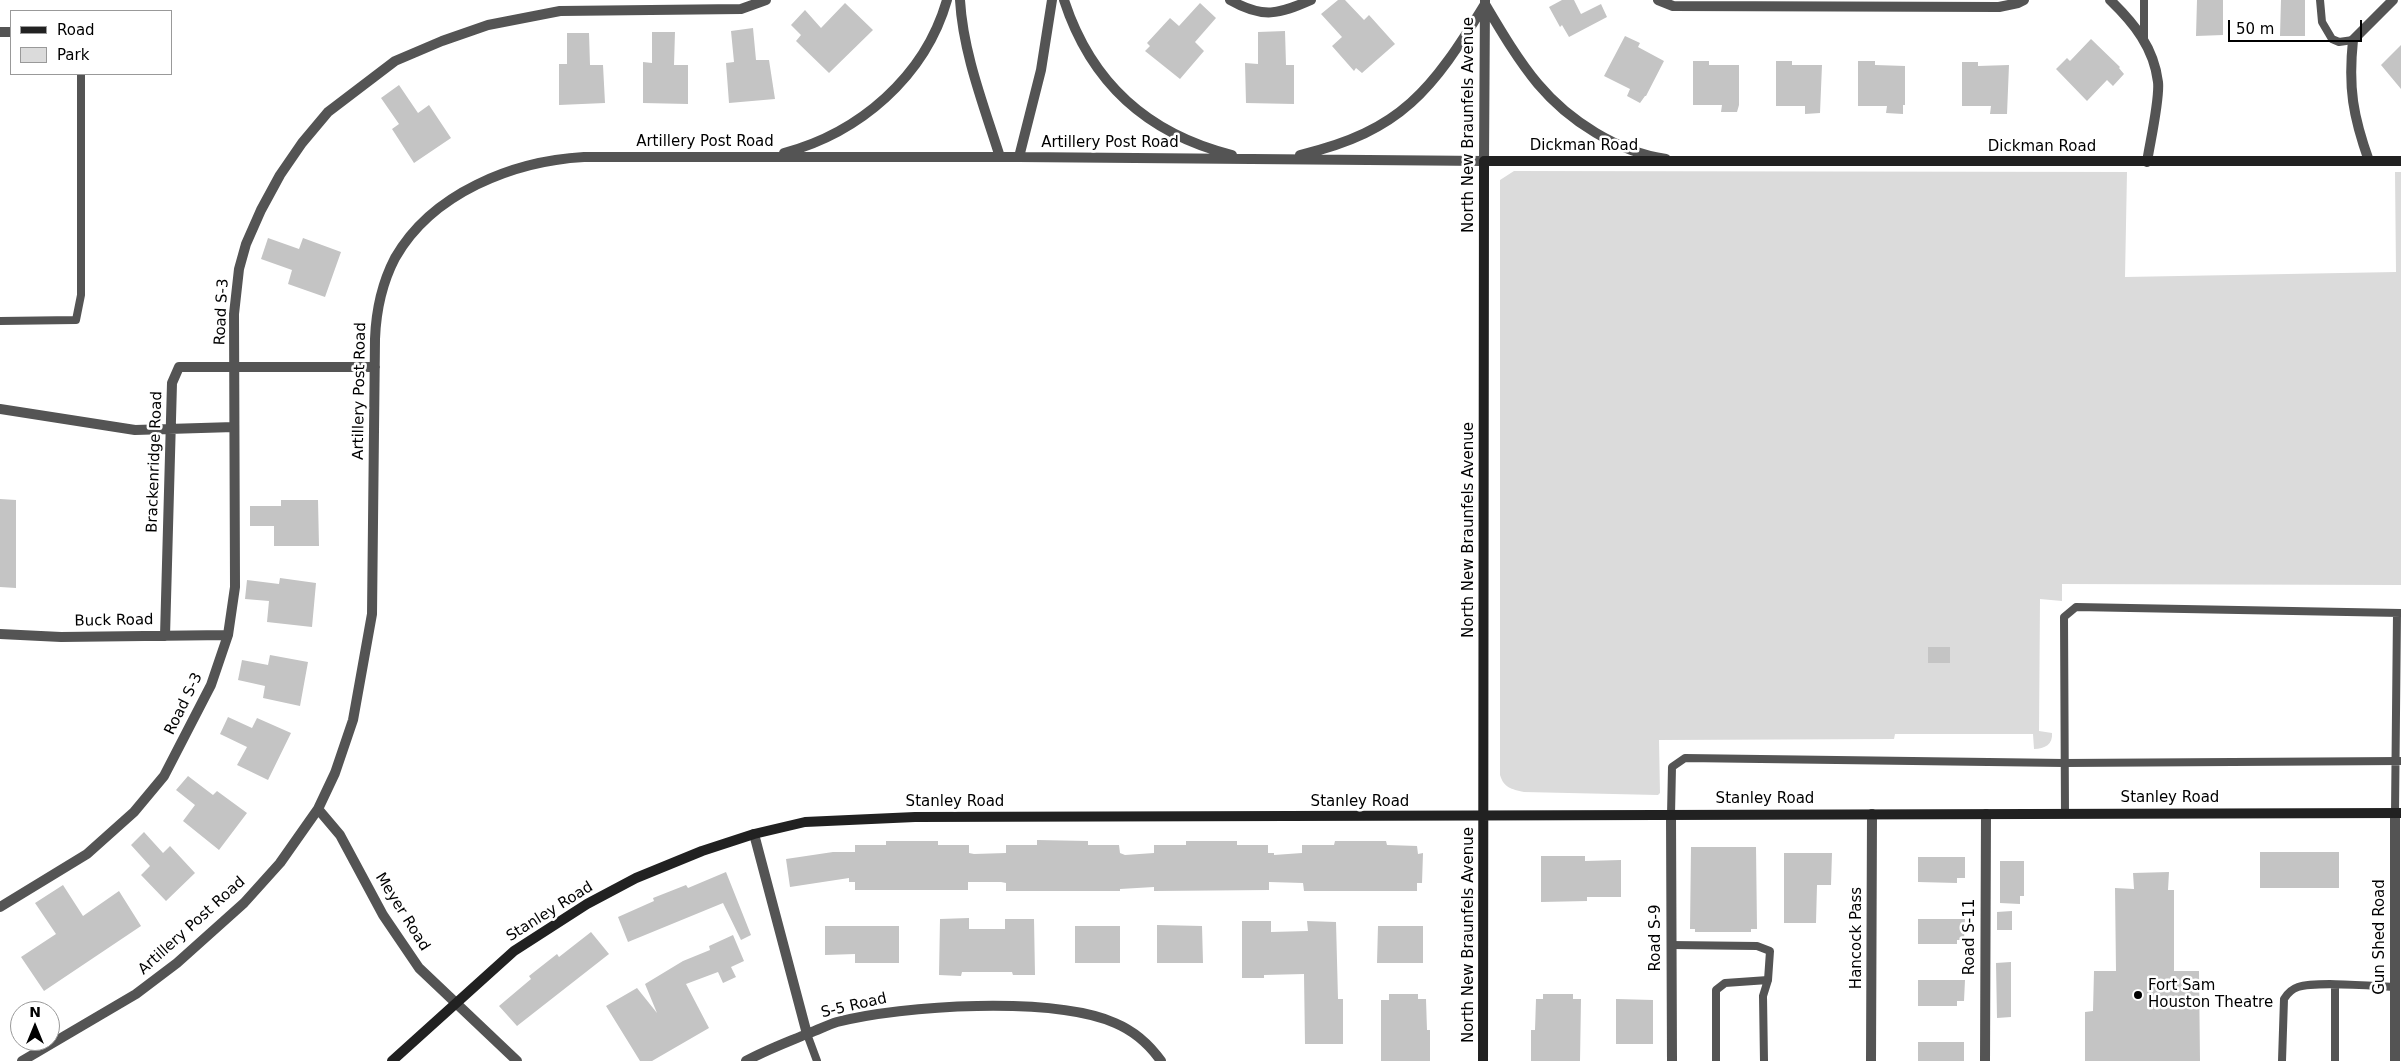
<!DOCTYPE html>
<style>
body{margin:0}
#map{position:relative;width:2401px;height:1061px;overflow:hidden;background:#fff;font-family:"DejaVu Sans",sans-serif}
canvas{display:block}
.legend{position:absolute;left:10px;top:10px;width:162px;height:65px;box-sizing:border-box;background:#fff;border:1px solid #999;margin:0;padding:6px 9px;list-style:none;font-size:15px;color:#000}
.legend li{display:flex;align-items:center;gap:10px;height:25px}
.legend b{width:25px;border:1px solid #999}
.north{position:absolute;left:10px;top:1001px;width:50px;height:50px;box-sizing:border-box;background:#fff;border:1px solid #999;border-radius:50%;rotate:0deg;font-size:14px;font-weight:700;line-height:20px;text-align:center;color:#000}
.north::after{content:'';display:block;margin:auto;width:18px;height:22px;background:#000;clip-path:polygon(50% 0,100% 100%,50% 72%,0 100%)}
.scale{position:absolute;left:2228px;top:20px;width:134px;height:22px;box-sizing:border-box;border:2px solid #000;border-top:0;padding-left:6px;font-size:15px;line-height:18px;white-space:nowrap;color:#000;-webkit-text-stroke:4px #fff;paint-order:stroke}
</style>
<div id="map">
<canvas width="2401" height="1061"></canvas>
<ul class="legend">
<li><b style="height:6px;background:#212121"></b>Road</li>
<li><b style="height:14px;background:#dbdbdb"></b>Park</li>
</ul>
<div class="north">N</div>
<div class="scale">50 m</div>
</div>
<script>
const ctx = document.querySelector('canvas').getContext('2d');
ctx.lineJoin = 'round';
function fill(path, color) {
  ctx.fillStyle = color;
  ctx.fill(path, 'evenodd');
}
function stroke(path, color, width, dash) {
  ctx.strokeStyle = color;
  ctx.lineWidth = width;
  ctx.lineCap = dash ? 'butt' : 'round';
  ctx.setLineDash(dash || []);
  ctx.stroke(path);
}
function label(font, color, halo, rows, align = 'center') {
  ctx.font = font + ' "DejaVu Sans",sans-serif';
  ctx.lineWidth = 5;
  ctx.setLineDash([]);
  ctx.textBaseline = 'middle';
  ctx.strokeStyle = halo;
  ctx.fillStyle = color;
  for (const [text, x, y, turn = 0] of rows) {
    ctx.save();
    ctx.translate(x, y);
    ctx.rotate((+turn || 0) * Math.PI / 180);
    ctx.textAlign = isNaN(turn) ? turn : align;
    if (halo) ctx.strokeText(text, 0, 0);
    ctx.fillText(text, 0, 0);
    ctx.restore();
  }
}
fill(new Path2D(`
 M 1514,171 L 2127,172 L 2125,277 L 2396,272 L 2395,172 L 2401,172 L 2401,585 L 2062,584 L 2062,601 L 2040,599 L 2039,731 L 2052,733 C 2053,744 2045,749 2034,749 L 2033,734 L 1895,734 L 1894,739 L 1659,740 L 1660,793 L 1658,795 L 1524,792 C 1511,789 1504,788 1500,775 L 1500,180 Z`), '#dbdbdb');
fill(new Path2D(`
 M 1338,0 L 1345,0 L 1364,20 L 1369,15 L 1395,44 L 1362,73 L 1356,68 L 1354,71 L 1332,46 L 1342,37 L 1321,14 Z
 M 1562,0 L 1574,0 L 1581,14 L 1601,4 L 1607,17 L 1569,37 L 1562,25 L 1560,27 L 1549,7 Z
 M 2197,0 L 2223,0 L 2223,35 L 2196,36 Z
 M 2281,0 L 2305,0 L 2305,36 L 2280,36 Z
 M 845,3 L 873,30 L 829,73 L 796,41 L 801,35 L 791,25 L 805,10 L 821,28 Z
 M 1200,3 L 1216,18 L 1195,42 L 1204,51 L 1180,79 L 1145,51 L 1150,46 L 1147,43 L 1170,18 L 1179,26 Z
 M 753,28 L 756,60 L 769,60 L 775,99 L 729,103 L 726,63 L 734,62 L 731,31 Z
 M 1285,31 L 1286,65 L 1294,65 L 1294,104 L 1246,103 L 1245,63 L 1258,64 L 1258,32 Z
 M 652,32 L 675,32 L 674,65 L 688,65 L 688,104 L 643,103 L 643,62 L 652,63 Z
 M 567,33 L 589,33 L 590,65 L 603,65 L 605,103 L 559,105 L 559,64 L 567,64 Z
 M 1625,36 L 1640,43 L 1638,47 L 1664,61 L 1646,96 L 1645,96 L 1640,103 L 1627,96 L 1630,89 L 1604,76 Z
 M 2091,39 L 2120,67 L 2119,68 L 2124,74 L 2113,86 L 2107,80 L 2087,101 L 2056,69 L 2067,58 L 2070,61 Z
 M 2401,45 L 2401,89 L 2381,65 Z
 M 1693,61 L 1709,61 L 1709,65 L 1739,65 L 1739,105 L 1737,112 L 1721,112 L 1722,105 L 1693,105 Z
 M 1776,61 L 1792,61 L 1792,65 L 1822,65 L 1820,113 L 1805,114 L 1805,106 L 1776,106 Z
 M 1858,61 L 1875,61 L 1875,65 L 1905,66 L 1905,105 L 1903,105 L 1903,114 L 1886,113 L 1887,106 L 1858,106 Z
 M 1962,62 L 1978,62 L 1978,66 L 2009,65 L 2007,114 L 1990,114 L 1991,106 L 1962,106 Z
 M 399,85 L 418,113 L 429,105 L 451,138 L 414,163 L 392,129 L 399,124 L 381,98 Z
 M 268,238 L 299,249 L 303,238 L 341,252 L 325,297 L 288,284 L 292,270 L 261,259 Z
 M 0,499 L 16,500 L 16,588 L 0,587 Z
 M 281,500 L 318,500 L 319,546 L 274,546 L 274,526 L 250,526 L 250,506 L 281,506 Z
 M 280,578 L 316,583 L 312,627 L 267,622 L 269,601 L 245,599 L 247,580 L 279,584 Z
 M 1928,647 L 1950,647 L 1950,663 L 1928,663 Z
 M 270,655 L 308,662 L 300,706 L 263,698 L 265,686 L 238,680 L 242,660 L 268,665 Z
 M 228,717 L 252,728 L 257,718 L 291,733 L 268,780 L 237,765 L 247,747 L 220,734 Z
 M 188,776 L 213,795 L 217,791 L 247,813 L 219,850 L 183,821 L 195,805 L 176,790 Z
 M 144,832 L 163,853 L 170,846 L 195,873 L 166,901 L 141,875 L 150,866 L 131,845 Z
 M 1037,840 L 1088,841 L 1088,845 L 1119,845 L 1120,853 L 1125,855 L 1154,853 L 1154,845 L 1186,845 L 1186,841 L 1237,841 L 1237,845 L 1268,845 L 1268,853 L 1274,853 L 1274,855 L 1302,853 L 1302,845 L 1334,845 L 1335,841 L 1386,841 L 1387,845 L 1417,846 L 1418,854 L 1423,853 L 1422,883 L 1417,883 L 1417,891 L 1304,891 L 1303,883 L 1269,882 L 1269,890 L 1154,891 L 1154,887 L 1120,889 L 1120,891 L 1006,891 L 1006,883 L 1001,882 L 968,882 L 968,890 L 855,890 L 855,882 L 849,882 L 849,878 L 790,887 L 786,859 L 833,852 L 855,852 L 855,845 L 886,845 L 886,841 L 938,841 L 938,845 L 969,845 L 969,853 L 974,854 L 1006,853 L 1006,845 L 1037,845 Z
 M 1691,847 L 1756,847 L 1757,929 L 1751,929 L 1751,932 L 1695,932 L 1695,929 L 1690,929 Z
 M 2260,852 L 2339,852 L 2339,888 L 2260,888 Z
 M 1784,853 L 1832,853 L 1831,885 L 1817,885 L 1816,923 L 1784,923 Z
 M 1541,856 L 1585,856 L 1585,861 L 1621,860 L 1621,897 L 1587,897 L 1587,901 L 1541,902 Z
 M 1918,857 L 1965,857 L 1965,878 L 1957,878 L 1957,883 L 1918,882 Z
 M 2000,861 L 2024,861 L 2024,896 L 2020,896 L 2020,904 L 2000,903 Z
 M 726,872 L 751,935 L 741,940 L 723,903 L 628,942 L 618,917 L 654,901 L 653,898 L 686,885 L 688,888 Z
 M 2169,872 L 2168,890 L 2174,890 L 2174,971 L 2199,971 L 2200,1061 L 2085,1061 L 2085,1012 L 2093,1011 L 2094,971 L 2116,971 L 2115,888 L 2134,889 L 2133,873 Z
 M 63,885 L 83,916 L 119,891 L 141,926 L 44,991 L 21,957 L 56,934 L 35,903 Z
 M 2012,911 L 2012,930 L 1997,930 L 1997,912 Z
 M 969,918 L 969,929 L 1005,929 L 1005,919 L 1034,919 L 1035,975 L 1013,975 L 1012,972 L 962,972 L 961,976 L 939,975 L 940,919 Z
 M 1918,919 L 1965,919 L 1964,940 L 1957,940 L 1957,944 L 1918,944 Z
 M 1242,921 L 1271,921 L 1271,932 L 1308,931 L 1307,921 L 1336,922 L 1338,999 L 1343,999 L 1343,1044 L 1305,1044 L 1304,974 L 1264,975 L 1264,978 L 1242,978 Z
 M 1157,925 L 1202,926 L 1203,963 L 1157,963 Z
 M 825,926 L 899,926 L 899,963 L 855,963 L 855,954 L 825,955 Z
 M 1075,926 L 1120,926 L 1120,963 L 1075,963 Z
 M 1378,926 L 1423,926 L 1423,963 L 1377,963 Z
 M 591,932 L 609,954 L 517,1026 L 499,1006 L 531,979 L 529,976 L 557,954 L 559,957 Z
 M 733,935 L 744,961 L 731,967 L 736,977 L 723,983 L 718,972 L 686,984 L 709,1028 L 652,1061 L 640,1061 L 606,1006 L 637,988 L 657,1013 L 645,984 L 683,961 L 710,950 L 709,946 Z
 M 2011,962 L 2011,1017 L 1997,1018 L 1996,963 Z
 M 1918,980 L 1965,980 L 1964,1001 L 1957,1001 L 1957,1006 L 1918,1006 Z
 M 1389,994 L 1418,994 L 1418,999 L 1426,999 L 1427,1030 L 1430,1030 L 1430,1061 L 1381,1061 L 1381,1000 L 1389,1000 Z
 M 1543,994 L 1573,994 L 1573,999 L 1581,999 L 1580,1061 L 1531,1061 L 1531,1030 L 1535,1030 L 1536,999 L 1543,999 Z
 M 1616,999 L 1653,1000 L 1653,1044 L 1616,1044 Z
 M 1918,1042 L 1964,1042 L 1964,1061 L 1918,1061 Z`), '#c4c4c4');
stroke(new Path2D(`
 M 2144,0 L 2144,40
 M 2320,0 L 2322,22 L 2332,39 L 2339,42 L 2353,40
 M 0,321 L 76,320 L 81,295 L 81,74
 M 2395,813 L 2397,613
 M 2065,814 L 2064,617 L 2076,607 L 2401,613
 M 1671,815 L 1672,767 L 1685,758 L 2064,763 L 2401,761
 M 1671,945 L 1757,946 L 1770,951 L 1768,980 L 1763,996 L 1764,1061
 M 2335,986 L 2335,1061
 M 807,1034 L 817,1061
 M 1716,1061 L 1716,990 L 1725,983 L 1768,980
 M 2282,1061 L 2284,999 C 2287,994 2292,989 2298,987 C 2316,981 2374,986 2395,987`), '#545454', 8);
stroke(new Path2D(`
 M 960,0 C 963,53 984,106 1000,157
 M 1064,0 C 1091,83 1148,134 1232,155
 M 1230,0 C 1263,19 1279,14 1311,0
 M 1658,0 L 1673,6 L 1999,7 L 2018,3 L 2024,0
 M 2110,0 C 2134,23 2154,48 2158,82 C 2160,99 2150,142 2147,162
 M 0,32 L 11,32
 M 784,153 C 859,133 925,77 947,0
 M 1300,155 C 1402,131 1432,90 1485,4 C 1501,31 1518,60 1538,84 C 1569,121 1618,152 1666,159
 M 1019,157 L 1041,70 L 1052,0
 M 2369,161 C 2353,116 2348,88 2353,40 L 2393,0
 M 0,409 L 135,430 L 234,427
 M 0,634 L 61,637 L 228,635
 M 165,636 L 172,383 L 179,367 L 375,367
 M 318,809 L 340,835 L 383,915 L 419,968 L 517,1061
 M 2395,813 L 2395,1061
 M 1671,815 L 1672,1061
 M 754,834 L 807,1034
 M 0,907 L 87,854 L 134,812 L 164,776 L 211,685 L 228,635 L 235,587 L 234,314 L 239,269 L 246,244 L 261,210 L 280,175 L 302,143 L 328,112 L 395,61 L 442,41 L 488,25 L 560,11 L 741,9 L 766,0
 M 22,1061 L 136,994 L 177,963 L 244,903 L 280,863 L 318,809 L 335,773 L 353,720 L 372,614 L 375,339 C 376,312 382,283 395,258 C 432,193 513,161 584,157 L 1019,157 L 1484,161 L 1485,0
 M 746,1061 C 766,1050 788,1042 809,1033 C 818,1030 827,1025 837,1022 C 902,1005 1053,996 1115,1023 C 1134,1031 1149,1044 1161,1061
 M 1871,1061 L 1872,814
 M 1985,1061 L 1986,814`), '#545454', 10);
stroke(new Path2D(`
 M 392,1061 L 514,951 L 587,904 L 636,878 L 702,851 L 754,834 L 805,822 L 915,817 L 2401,813
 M 1483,1061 L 1484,161 L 2401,161`), '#212121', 10);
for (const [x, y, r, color] of [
 [2138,995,5,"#000"]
]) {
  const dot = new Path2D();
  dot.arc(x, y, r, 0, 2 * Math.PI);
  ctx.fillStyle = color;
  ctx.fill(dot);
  stroke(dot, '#fff', 2);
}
label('15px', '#000', '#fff', [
 ["North New Braunfels Avenue",1469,125,-90],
 ["Artillery Post Road",705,142],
 ["Artillery Post Road",1110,143],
 ["Dickman Road",1584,146],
 ["Dickman Road",2042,147],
 ["Road S-3",222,312,-87],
 ["Artillery Post Road",360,391,-89],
 ["Brackenridge Road",155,462,-88],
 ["North New Braunfels Avenue",1469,530,-90],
 ["Buck Road",114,621,-1],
 ["Road S-3",184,704,-64],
 ["Stanley Road",2170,798],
 ["Stanley Road",1765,799],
 ["Stanley Road",955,802],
 ["Stanley Road",1360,802],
 ["Meyer Road",402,912,58],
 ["Stanley Road",550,912,-32],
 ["Artillery Post Road",192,926,-42],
 ["North New Braunfels Avenue",1469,935,-90],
 ["Road S-11",1970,937,-90],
 ["Gun Shed Road",2380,937,-90],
 ["Road S-9",1656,938,-90],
 ["Hancock Pass",1857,938,-90],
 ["S-5 Road",854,1006,-13]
]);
label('15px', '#000', '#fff', [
 ["Fort Sam",2148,986],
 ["Houston Theatre",2148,1003]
], 'left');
</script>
